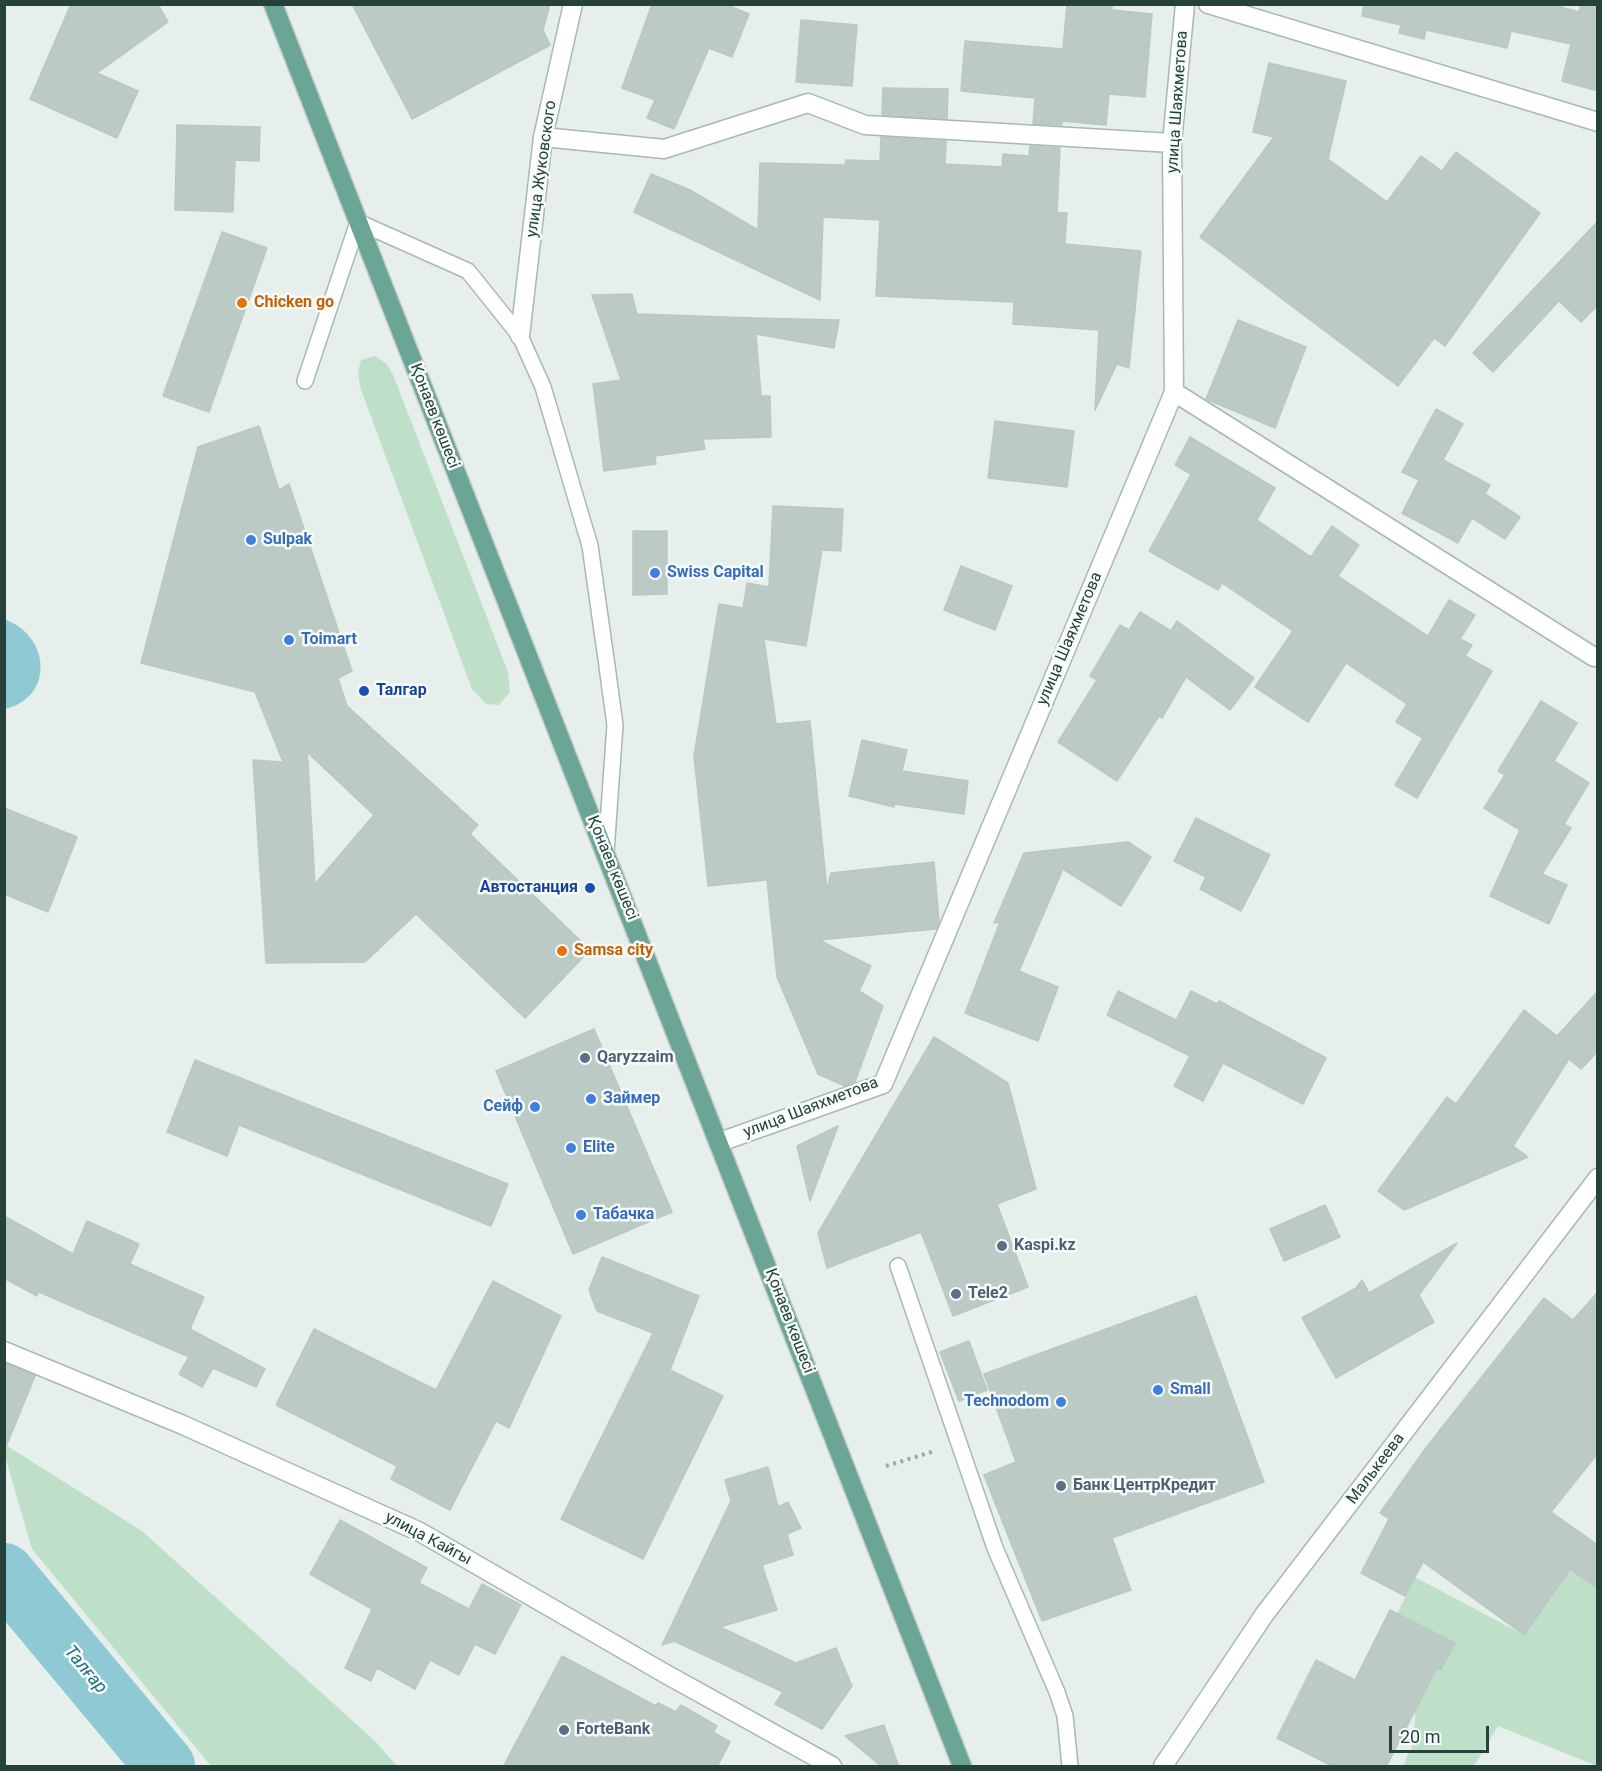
<!DOCTYPE html>
<meta charset="utf-8">
<style>
body{margin:0}
#map{position:relative;width:1602px;height:1771px;overflow:hidden;background:#e6efeb;font-family:Roboto,sans-serif}
canvas{display:block}
.frame{position:absolute;inset:0;border:6px solid #24423a;pointer-events:none}
.scale{position:absolute;left:1389px;top:1726px;width:100px;height:27px;box-sizing:border-box;border:3px solid #24423a;border-top:0;padding-left:8px;font-size:18px;line-height:21px;white-space:nowrap;color:#24423a;-webkit-text-stroke:4px #f7fbf9;paint-order:stroke}
</style>
<div id="map">
<canvas width="1602" height="1771"></canvas>
<div class="frame"></div>
<div class="scale">20 m</div>
</div>
<script>
const ctx = document.querySelector('canvas').getContext('2d');
ctx.lineJoin = 'round';
function fill(path, color) {
  ctx.fillStyle = color;
  ctx.fill(path, 'evenodd');
}
function stroke(path, color, width, dash) {
  ctx.strokeStyle = color;
  ctx.lineWidth = width;
  ctx.lineCap = dash ? 'butt' : 'round';
  ctx.setLineDash(dash || []);
  ctx.stroke(path);
}
function label(font, color, halo, rows, align = 'center') {
  ctx.font = font + ' Roboto,sans-serif';
  ctx.lineWidth = 5;
  ctx.setLineDash([]);
  ctx.textBaseline = 'middle';
  ctx.strokeStyle = halo;
  ctx.fillStyle = color;
  for (const [text, x, y, turn = 0] of rows) {
    ctx.save();
    ctx.translate(x, y);
    ctx.rotate((+turn || 0) * Math.PI / 180);
    ctx.textAlign = isNaN(turn) ? turn : align;
    if (halo) ctx.strokeText(text, 0, 0);
    ctx.fillText(text, 0, 0);
    ctx.restore();
  }
}
fill(new Path2D(`
 M 375,356 L 387,364 L 394,377 L 508,672 L 510,692 L 499,705 L 486,704 L 472,689 L 360,387 L 358,372 L 361,360 Z
 M 4,1444 L 142,1531 L 375,1741 L 397,1766 L 211,1766 L 32,1549 L 5,1456 Z
 M 1570,1569 L 1597,1589 L 1597,1766 L 1498,1726 L 1474,1766 L 1403,1766 L 1414,1742 L 1415,1711 L 1425,1670 L 1441,1670 L 1455,1643 L 1396,1616 L 1415,1577 L 1524,1635 Z`), '#bfe0c8');
fill(new Path2D(`
 M 4,619 C 50,635 55,697 5,709 Z`), '#8ec9d4');
stroke(new Path2D(`
 M 4,1573 L 165,1766`), '#8ec9d4', 60);
const building = new Path2D(`
 M 71,4 L 158,4 L 168,22 L 97,73 L 138,91 L 117,138 L 30,99 Z
 M 352,4 L 550,4 L 543,30 L 550,45 L 412,119 Z
 M 652,4 L 725,4 L 749,14 L 732,57 L 709,48 L 674,129 L 647,118 L 655,100 L 622,88 Z
 M 1067,4 L 1112,4 L 1112,10 L 1152,14 L 1145,97 L 1109,94 L 1106,125 L 1062,121 L 1062,125 L 1033,124 L 1035,98 L 961,91 L 965,41 L 1063,49 Z
 M 1364,4 L 1550,4 L 1579,12 L 1581,4 L 1598,4 L 1598,91 L 1562,81 L 1571,44 L 1511,31 L 1507,48 L 1426,30 L 1424,39 L 1399,33 L 1401,25 L 1362,16 Z
 M 801,20 L 857,25 L 852,86 L 796,82 Z
 M 1269,63 L 1346,81 L 1328,159 L 1387,202 L 1421,156 L 1442,171 L 1456,152 L 1540,213 L 1445,346 L 1434,338 L 1398,386 L 1200,237 L 1274,137 L 1253,132 Z
 M 883,88 L 948,89 L 947,119 L 882,115 Z
 M 177,125 L 260,127 L 259,161 L 235,160 L 233,212 L 175,210 Z
 M 881,137 L 946,141 L 945,164 L 1002,167 L 1003,154 L 1029,156 L 1030,146 L 1060,148 L 1057,213 L 1067,213 L 1065,244 L 1141,251 L 1129,368 L 1117,364 L 1095,410 L 1099,330 L 1013,324 L 1014,302 L 876,296 L 880,220 L 823,217 L 820,300 L 634,212 L 651,174 L 690,190 L 758,230 L 760,163 L 845,165 L 846,160 L 880,161 Z
 M 1598,221 L 1598,305 L 1581,322 L 1559,301 L 1493,372 L 1473,353 Z
 M 222,232 L 267,248 L 209,412 L 163,396 Z
 M 632,294 L 637,314 L 755,318 L 755,324 L 756,318 L 839,320 L 834,348 L 756,334 L 761,396 L 770,396 L 771,437 L 703,439 L 705,449 L 655,456 L 656,464 L 604,471 L 593,384 L 621,380 L 592,295 Z
 M 1238,320 L 1306,347 L 1275,428 L 1206,399 Z
 M 1436,409 L 1463,424 L 1443,460 L 1490,485 L 1485,494 L 1520,517 L 1505,539 L 1472,518 L 1458,543 L 1402,513 L 1419,480 L 1402,472 Z
 M 995,421 L 1074,431 L 1067,487 L 988,478 Z
 M 259,426 L 279,490 L 289,484 L 352,671 L 338,678 L 347,706 L 478,825 L 470,834 L 590,950 L 525,1018 L 416,914 L 365,962 L 266,963 L 253,760 L 283,762 L 255,692 L 141,663 L 198,447 ZM 307,752 L 374,815 L 315,884 L 308,763 Z
 M 1190,437 L 1275,488 L 1257,520 L 1311,557 L 1332,526 L 1359,545 L 1338,576 L 1428,636 L 1449,600 L 1475,615 L 1460,639 L 1472,645 L 1465,656 L 1492,671 L 1417,798 L 1395,785 L 1423,738 L 1396,722 L 1407,704 L 1346,663 L 1308,722 L 1255,687 L 1293,631 L 1222,583 L 1218,590 L 1149,551 L 1191,474 L 1175,465 Z
 M 773,506 L 843,509 L 841,551 L 822,550 L 806,646 L 764,639 L 776,724 L 810,721 L 827,890 L 831,873 L 934,862 L 939,921 L 936,929 L 819,940 L 871,966 L 859,991 L 883,1006 L 855,1082 L 845,1086 L 818,1074 L 777,977 L 767,880 L 708,886 L 694,756 L 719,604 L 743,608 L 747,583 L 769,587 Z
 M 633,531 L 667,531 L 667,594 L 633,595 Z
 M 961,566 L 1012,586 L 995,630 L 944,610 Z
 M 1140,612 L 1171,631 L 1177,621 L 1254,678 L 1230,710 L 1186,677 L 1162,718 L 1159,716 L 1117,781 L 1058,742 L 1097,680 L 1090,676 L 1120,625 L 1129,630 Z
 M 1541,701 L 1577,723 L 1554,761 L 1589,783 L 1564,824 L 1571,828 L 1542,874 L 1567,885 L 1549,924 L 1490,896 L 1520,830 L 1484,808 L 1505,775 L 1498,771 Z
 M 862,740 L 907,750 L 902,771 L 968,781 L 964,814 L 894,804 L 894,807 L 849,796 Z
 M 4,808 L 77,837 L 48,912 L 4,894 Z
 M 1196,818 L 1270,855 L 1241,911 L 1200,889 L 1206,877 L 1174,861 Z
 M 1128,842 L 1151,857 L 1121,906 L 1063,869 L 1019,971 L 1058,987 L 1038,1041 L 965,1013 L 1000,922 L 994,923 L 1024,853 Z
 M 1118,991 L 1176,1020 L 1191,991 L 1217,1004 L 1219,1001 L 1326,1058 L 1303,1104 L 1223,1063 L 1203,1101 L 1174,1086 L 1190,1056 L 1107,1015 Z
 M 1598,991 L 1598,1051 L 1581,1069 L 1569,1059 L 1513,1146 L 1528,1157 L 1404,1210 L 1378,1191 L 1447,1097 L 1456,1104 L 1524,1010 L 1557,1036 Z
 M 594,1029 L 672,1212 L 573,1254 L 496,1071 Z
 M 934,1037 L 1008,1083 L 1036,1189 L 997,1204 L 1028,1287 L 953,1316 L 921,1232 L 827,1268 L 818,1233 Z
 M 195,1060 L 508,1184 L 491,1226 L 239,1125 L 227,1156 L 167,1132 Z
 M 838,1126 L 810,1201 L 797,1146 Z
 M 1325,1205 L 1340,1237 L 1284,1261 L 1270,1229 Z
 M 4,1216 L 73,1254 L 87,1221 L 139,1244 L 130,1264 L 204,1297 L 190,1329 L 265,1369 L 256,1387 L 213,1368 L 202,1387 L 179,1374 L 189,1357 L 39,1292 L 37,1296 L 4,1278 Z
 M 1457,1243 L 1419,1295 L 1434,1322 L 1336,1378 L 1302,1318 L 1356,1288 L 1362,1280 L 1369,1293 Z
 M 602,1257 L 699,1296 L 670,1370 L 723,1396 L 643,1559 L 561,1519 L 653,1333 L 597,1311 L 589,1290 Z
 M 493,1281 L 561,1316 L 509,1428 L 496,1421 L 450,1510 L 391,1479 L 397,1466 L 276,1405 L 314,1329 L 436,1390 Z
 M 1598,1292 L 1598,1453 L 1551,1512 L 1598,1545 L 1598,1589 L 1570,1569 L 1524,1635 L 1423,1562 L 1405,1596 L 1361,1573 L 1389,1519 L 1380,1513 L 1425,1449 L 1544,1298 L 1573,1320 Z
 M 1196,1296 L 1264,1482 L 1112,1538 L 1131,1590 L 1042,1621 L 984,1475 L 1016,1462 L 984,1374 Z
 M 969,1341 L 987,1390 L 959,1401 L 940,1352 Z
 M 4,1363 L 35,1376 L 5,1449 L 4,1449 Z
 M 768,1467 L 778,1507 L 788,1502 L 801,1528 L 787,1534 L 793,1555 L 762,1565 L 777,1610 L 720,1627 L 796,1663 L 836,1648 L 852,1686 L 822,1729 L 775,1704 L 783,1692 L 674,1641 L 662,1645 L 731,1501 L 725,1480 Z
 M 340,1520 L 427,1568 L 419,1583 L 469,1609 L 482,1584 L 521,1605 L 495,1654 L 475,1644 L 459,1675 L 430,1660 L 415,1689 L 377,1668 L 371,1681 L 345,1668 L 372,1609 L 310,1574 Z
 M 1390,1610 L 1455,1643 L 1441,1670 L 1437,1668 L 1386,1767 L 1334,1767 L 1277,1738 L 1316,1660 L 1355,1680 Z
 M 562,1656 L 656,1706 L 658,1703 L 676,1712 L 681,1705 L 717,1726 L 713,1732 L 730,1742 L 717,1767 L 503,1767 Z
 M 884,1725 L 899,1767 L 882,1767 L 845,1736 Z`);
fill(building, '#bbcac4');
stroke(building, '#b8c9c2', 1.5);
const service = new Path2D(`
 M 305,381 L 358,222 L 468,271 L 520,336 L 543,387 L 590,546 L 607,666 L 615,725 L 606,852
 M 898,1266 L 995,1548 L 1057,1692 L 1065,1716 L 1070,1766`);
const minor = new Path2D(`
 M 1208,4 L 1598,122
 M 543,137 L 664,149 L 808,103 L 865,125 L 1172,143
 M 520,336 L 543,137 L 573,4
 M 1174,392 L 1594,657
 M 720,1142 L 883,1084 L 1174,392 L 1172,143 L 1185,4
 M 4,1351 L 183,1425 L 420,1532 L 664,1673 L 832,1766`);
const tertiary = new Path2D(`
 M 1163,1766 L 1264,1615 L 1598,1178`);
const primary = new Path2D(`
 M 273,4 L 962,1766`);
stroke(service, '#a8b8b2', 18);
stroke(minor, '#a8b8b2', 21);
stroke(tertiary, '#a8b8b2', 21);
stroke(primary, '#c2cac8', 21);
stroke(new Path2D(`
 M 886,1466 L 935,1451`), '#86b3a5', 4, [3, 4.5]);
stroke(service, '#fff', 15);
stroke(minor, '#fff', 18);
stroke(tertiary, '#fff', 18);
stroke(primary, '#6aa596', 18);
for (const [x, y, r, color] of [
 [242,303,6,"#e8710a"],
 [251,540,6,"#3f7fe0"],
 [655,573,6,"#3f7fe0"],
 [289,640,6,"#3f7fe0"],
 [364,691,6,"#1a4fb4"],
 [590,888,6,"#1a4fb4"],
 [562,951,6,"#e8710a"],
 [585,1058,6,"#5c6f8a"],
 [591,1099,6,"#3f7fe0"],
 [535,1107,6,"#3f7fe0"],
 [571,1148,6,"#3f7fe0"],
 [581,1215,6,"#3f7fe0"],
 [1002,1246,6,"#5c6f8a"],
 [956,1294,6,"#5c6f8a"],
 [1158,1390,6,"#3f7fe0"],
 [1061,1402,6,"#3f7fe0"],
 [1061,1486,6,"#5c6f8a"],
 [564,1730,6,"#5c6f8a"]
]) {
  const dot = new Path2D();
  dot.arc(x, y, r, 0, 2 * Math.PI);
  ctx.fillStyle = color;
  ctx.fill(dot);
  stroke(dot, '#f7fbf9', 2);
}
label('16px', '#24423a', '#f7fbf9', [
 ["улица Шаяхметова",1178,102,-86],
 ["улица Жуковского",542,169,-82],
 ["Қонаев көшесі",434,416,69],
 ["улица Шаяхметова",1070,639,-67],
 ["Қонаев көшесі",612,868,68],
 ["улица Шаяхметова",811,1108,-21],
 ["Қонаев көшесі",789,1321,69],
 ["Малькеева",1376,1469,-53],
 ["улица Кайгы",428,1539,28]
]);
label('bold 16px', '#c56008', '#f7fbf9', [
 ["Chicken go",254,303],
 ["Samsa city",574,951]
], 'left');
label('bold 16px', '#366cbe', '#f7fbf9', [
 ["Sulpak",263,540],
 ["Swiss Capital",667,573],
 ["Toimart",301,640],
 ["Займер",603,1099],
 ["Сейф",523,1107,"right"],
 ["Elite",583,1148],
 ["Табачка",593,1215],
 ["Small",1170,1390],
 ["Technodom",1049,1402,"right"]
], 'left');
label('bold 16px', '#164399', '#f7fbf9', [
 ["Талгар",376,691],
 ["Автостанция",578,888,"right"]
], 'left');
label('bold 16px', '#4e5e75', '#f7fbf9', [
 ["Qaryzzaim",597,1058],
 ["Kaspi.kz",1014,1246],
 ["Tele2",968,1294],
 ["Банк ЦентрКредит",1073,1486],
 ["ForteBank",576,1730]
], 'left');
label('italic 18px', '#1c6f80', '#f7fbf9', [
 ["Талғар",85,1670,50]
]);
</script>
